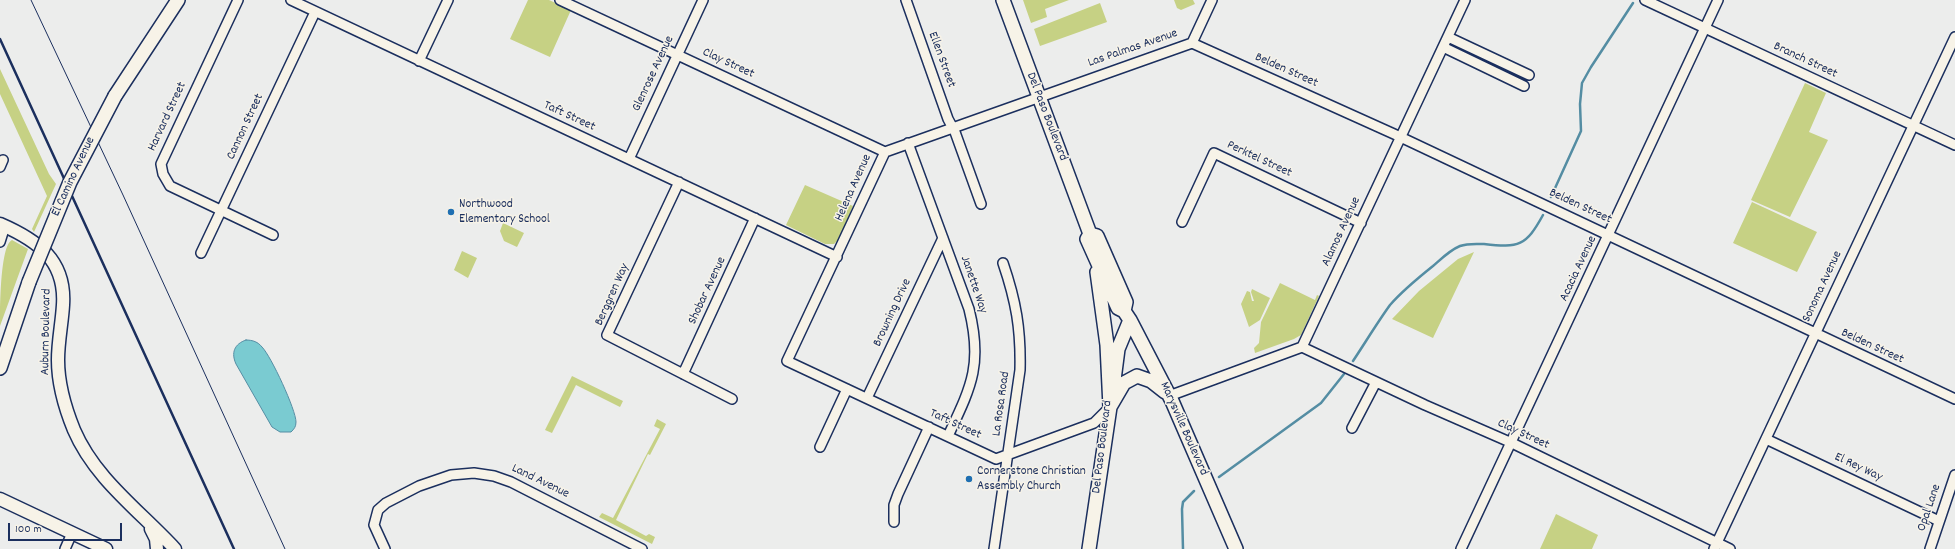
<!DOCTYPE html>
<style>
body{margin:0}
#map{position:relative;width:1955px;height:549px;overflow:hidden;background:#ecedec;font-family:Dekko,sans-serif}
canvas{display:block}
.scale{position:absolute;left:8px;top:523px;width:114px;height:18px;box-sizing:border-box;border:2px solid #1b2f5e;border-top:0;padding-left:5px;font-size:12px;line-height:14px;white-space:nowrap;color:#1b2f5e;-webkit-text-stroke:3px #f7f3e8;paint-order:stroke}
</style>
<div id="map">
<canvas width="1955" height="549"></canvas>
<div class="scale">100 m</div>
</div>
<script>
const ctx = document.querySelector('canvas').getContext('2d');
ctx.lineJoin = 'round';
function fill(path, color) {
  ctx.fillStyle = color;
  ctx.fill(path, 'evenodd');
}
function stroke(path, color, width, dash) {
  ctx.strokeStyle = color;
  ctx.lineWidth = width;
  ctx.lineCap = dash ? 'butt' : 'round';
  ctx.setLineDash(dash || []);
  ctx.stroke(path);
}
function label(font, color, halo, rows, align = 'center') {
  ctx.font = font + ' Dekko,sans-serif';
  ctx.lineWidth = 3;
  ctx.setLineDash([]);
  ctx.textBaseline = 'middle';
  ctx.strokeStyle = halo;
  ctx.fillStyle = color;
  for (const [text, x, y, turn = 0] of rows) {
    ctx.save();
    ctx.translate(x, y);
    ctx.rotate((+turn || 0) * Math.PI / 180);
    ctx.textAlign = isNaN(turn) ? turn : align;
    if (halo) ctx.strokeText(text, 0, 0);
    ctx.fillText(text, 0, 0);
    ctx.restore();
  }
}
fill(new Path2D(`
 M 528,0 L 549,0 L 571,10 L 550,57 L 510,39 Z
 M 1023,0 L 1069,0 L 1045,9 L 1047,17 L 1031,23 Z
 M 1174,0 L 1193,0 L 1195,4 L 1181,10 L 1177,8 Z
 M 1100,3 L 1107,22 L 1040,46 L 1034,29 Z
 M 0,69 L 49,174 L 56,184 L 34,232 L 32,229 L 47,196 L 0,94 Z
 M 1805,83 L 1826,93 L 1809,132 L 1828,140 L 1790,217 L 1751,200 Z
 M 805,185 L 853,206 L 840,238 L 834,244 L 825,244 L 786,225 Z
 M 1752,202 L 1817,232 L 1797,272 L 1733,243 Z
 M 503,223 L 524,233 L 517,247 L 504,241 L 500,231 Z
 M 12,240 L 28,249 L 0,326 C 0,311 0,245 12,240 Z
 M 462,251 L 477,258 L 468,278 L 454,270 Z
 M 1474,252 L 1433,338 L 1392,319 L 1419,291 L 1458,259 Z
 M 1280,283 L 1315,300 L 1317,295 L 1319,296 L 1301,335 L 1294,339 L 1255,353 L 1254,348 L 1259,343 L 1261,322 Z
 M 1252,289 L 1270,298 L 1260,320 L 1249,327 L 1241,304 L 1247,291 L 1250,292 L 1252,301 L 1254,301 L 1251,292 Z
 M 572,376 L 623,401 L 620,407 L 576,385 L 552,433 L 545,430 Z
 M 657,419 L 666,424 L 650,455 L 648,454 L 616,520 L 646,536 L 649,534 L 655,537 L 652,544 L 599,517 L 602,513 L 613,518 L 660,429 L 654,426 Z
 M 1556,514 L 1598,535 L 1592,549 L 1540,549 Z`), '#c6d184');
const water = new Path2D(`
 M 246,340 C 253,340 258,342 262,347 C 271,356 296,410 296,422 C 296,427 294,429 291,432 L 280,432 L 272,427 L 236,364 C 231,353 234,344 246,340 Z`);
fill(water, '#7acbd1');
stroke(water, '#548da3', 1);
stroke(new Path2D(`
 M 1551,197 L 1581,131 L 1580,104 L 1582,83 L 1591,67 L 1633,3
 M 1353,361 C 1365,343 1377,323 1390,305 C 1403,290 1418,278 1433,266 C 1441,259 1450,250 1460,246 C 1468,243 1477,244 1484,244 C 1519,248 1526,246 1543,215
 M 1219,477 L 1321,403 L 1344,374
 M 1183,549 L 1182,509 L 1183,502 L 1194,491`), '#548da3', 2.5);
const minor = new Path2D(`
 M 238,0 L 161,164 L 163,174 L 170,186 L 273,235
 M 291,0 L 837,257
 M 560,0 L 885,152
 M 906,0 L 948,119 L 955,132 L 981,204
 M 1645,0 L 1955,145
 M 1448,37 L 1529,75
 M 1192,43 L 1394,134 L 1955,399
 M 1443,47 L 1524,86
 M 419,61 L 448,0
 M 908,143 L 969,309 C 983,365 971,387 948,436
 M 629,159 L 703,0
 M 0,167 L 3,160
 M 679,182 L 607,335 L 732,399
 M 1182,222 L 1214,153 L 1361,223
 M 0,242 L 5,226
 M 201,253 L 315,12
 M 1302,347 L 1425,405 L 1512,443 L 1730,549
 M 683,374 L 755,218
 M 1169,396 L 1302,347 L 1465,0
 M 867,398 L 943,238
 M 1110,407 L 1094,423 L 996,459 L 787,361 L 885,152 L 1192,43 L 1212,0
 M 1352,428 L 1376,382
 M 1766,439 L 1939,521
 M 820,447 L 847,389
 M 894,522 L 894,505 L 898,494 L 929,427
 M 65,549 L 72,533
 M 385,549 L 374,525 L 378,510 L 386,503 L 419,486 L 451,475 L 474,473 L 494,476 L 511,482 L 642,549
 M 994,549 L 1020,370 C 1021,329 1016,301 1003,263
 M 1461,549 L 1718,0
 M 1714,549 L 1955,37
 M 1930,549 L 1955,475`);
const tertiary = new Path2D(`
 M 0,224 C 37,240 66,260 63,305 C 62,323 58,341 58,360 C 58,384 65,408 74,430 C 95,479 140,511 175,549
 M 0,499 L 106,549
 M 151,529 L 156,539 L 157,549`);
const secondary = new Path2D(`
 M 1003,0 L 1090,234
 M 115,96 L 178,0
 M 1090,234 L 1087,239 L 1118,308 L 1124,311 L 1130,320 L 1172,401 L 1236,549
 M 1090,234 L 1097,236 L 1126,302 L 1124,311
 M 0,368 L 29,282
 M 1114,380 L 1118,349 L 1130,320
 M 1110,407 L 1124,383 L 1137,376 L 1151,381 L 1165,392
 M 1089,549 L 1110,407 L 1107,345 L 1097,272`);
stroke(minor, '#1b2f5e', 12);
stroke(tertiary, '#1b2f5e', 15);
stroke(secondary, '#1b2f5e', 16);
stroke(minor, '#f7f3e8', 9);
stroke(tertiary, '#f7f3e8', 12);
stroke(secondary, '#f7f3e8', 13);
stroke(new Path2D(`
 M 31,0 L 123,195 L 285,549`), '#1b2f5e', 1);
stroke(new Path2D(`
 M 0,39 L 234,549`), '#1b2f5e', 2.5);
const secondaryBridge = new Path2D(`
 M 29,282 L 70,182 L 115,96`);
stroke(secondaryBridge, '#1b2f5e', 16, []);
stroke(secondaryBridge, '#f7f3e8', 13);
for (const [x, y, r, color] of [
 [451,212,4,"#1f6fb2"],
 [969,479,4,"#1f6fb2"]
]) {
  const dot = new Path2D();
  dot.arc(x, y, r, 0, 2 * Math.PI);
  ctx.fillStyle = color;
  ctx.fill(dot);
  stroke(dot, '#f7f3e8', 1.5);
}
label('13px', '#1b2f5e', '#f7f3e8', [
 ["Las Palmas Avenue",1133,49,-19],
 ["Ellen Street",941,60,70],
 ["Branch Street",1805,61,25],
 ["Clay Street",728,64,25],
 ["Belden Street",1286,71,24],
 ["Glenrose Avenue",654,74,-65],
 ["Harvard Street",168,117,-65],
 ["Taft Street",569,117,25],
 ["Del Paso Boulevard",1046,117,69],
 ["Cannon Street",246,127,-65],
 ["Perktel Street",1259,160,25],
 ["El Camino Avenue",74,177,-65],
 ["Helena Avenue",854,188,-66],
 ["Belden Street",1580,207,25],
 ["Alamos Avenue",1342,232,-65],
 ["Acacia Avenue",1579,269,-65],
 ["Janette Way",973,285,71],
 ["Sonoma Avenue",1823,287,-65],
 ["Shobar Avenue",708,291,-65],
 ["Berggren Way",613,295,-66],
 ["Browning Drive",893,313,-65],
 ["Auburn Boulevard",47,332,-89],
 ["Belden Street",1872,347,25],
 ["La Rosa Road",1002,404,-82],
 ["Taft Street",955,425,25],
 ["Marysville Boulevard",1183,429,66],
 ["Clay Street",1523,435,25],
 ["Del Paso Boulevard",1103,447,-83],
 ["El Rey Way",1858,468,25],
 ["Land Avenue",540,482,26],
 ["Opal Lane",1930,508,-71]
]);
label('13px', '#1b2f5e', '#f7f3e8', [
 ["Northwood",459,205],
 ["Elementary School",459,220],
 ["Cornerstone Christian",977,472],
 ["Assembly Church",977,487]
], 'left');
</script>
